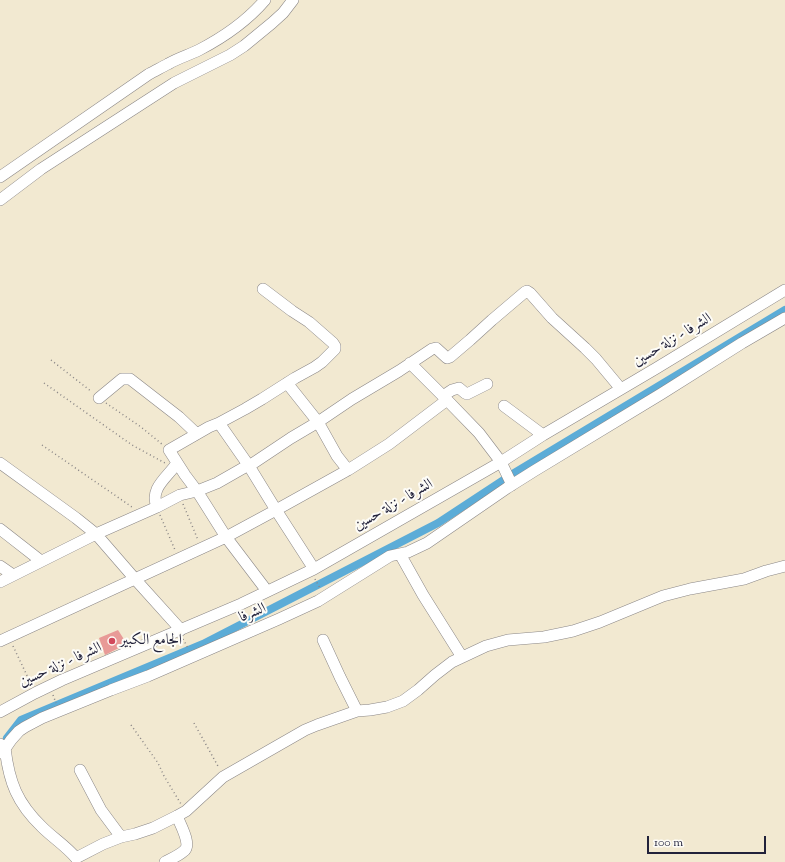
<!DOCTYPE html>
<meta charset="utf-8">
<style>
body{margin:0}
#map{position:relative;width:785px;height:862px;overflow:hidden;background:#f2e9d1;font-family:"Sorts Mill Goudy",serif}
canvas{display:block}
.scale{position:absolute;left:647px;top:836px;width:119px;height:18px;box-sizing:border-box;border:2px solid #22223b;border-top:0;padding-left:5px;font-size:12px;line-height:14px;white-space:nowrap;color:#22223b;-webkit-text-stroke:3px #fdfcf7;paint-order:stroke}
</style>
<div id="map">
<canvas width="785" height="862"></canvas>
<div class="scale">100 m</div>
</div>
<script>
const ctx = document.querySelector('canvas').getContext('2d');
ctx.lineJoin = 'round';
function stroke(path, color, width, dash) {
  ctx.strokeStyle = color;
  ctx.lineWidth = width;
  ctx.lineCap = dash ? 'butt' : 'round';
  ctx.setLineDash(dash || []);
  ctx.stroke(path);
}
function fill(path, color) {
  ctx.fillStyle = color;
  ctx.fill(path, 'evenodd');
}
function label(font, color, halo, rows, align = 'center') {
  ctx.font = font + ' "Sorts Mill Goudy",Amiri,serif';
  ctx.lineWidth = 4;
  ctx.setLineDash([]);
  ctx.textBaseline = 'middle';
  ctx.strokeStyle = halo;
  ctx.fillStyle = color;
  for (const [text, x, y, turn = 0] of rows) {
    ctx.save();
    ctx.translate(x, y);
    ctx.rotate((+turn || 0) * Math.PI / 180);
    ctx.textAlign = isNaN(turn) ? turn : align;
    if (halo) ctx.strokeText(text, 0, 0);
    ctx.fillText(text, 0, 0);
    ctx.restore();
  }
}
stroke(new Path2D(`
 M 7,738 L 21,720 L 203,644 L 438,523 L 511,475 L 785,310`), '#5cacd7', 8);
fill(new Path2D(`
 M 118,630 L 127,644 L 105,655 L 99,638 Z`), '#e89a97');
const minor = new Path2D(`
 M 0,177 L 149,74 C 155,71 162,67 168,64 C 178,58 189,55 199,50 C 224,37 247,21 265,0
 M 0,200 L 41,169 L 174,83 L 230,55 L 244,46 L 272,23 L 283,13 L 293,0
 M 263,289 L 292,311 L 309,322 L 333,343 L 335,346 L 335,349 L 322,362 L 315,367 L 295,378 L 262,399 L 245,409 L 219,423 L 209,427 L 169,450 L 185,475 L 197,491 L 226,537 L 267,591
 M 410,363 L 447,400 L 479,433 L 501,462 L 512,485
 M 287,383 L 318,422 L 337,456 L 348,470
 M 443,396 L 452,390 L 459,388 L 465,393 L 467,394 L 487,384
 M 99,398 L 122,379 L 130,379 L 179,417 L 197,434
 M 504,406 L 543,435
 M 219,423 L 249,466 L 276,510 L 314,569
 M 0,463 L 76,518 L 96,534 L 135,579 L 181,630
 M 157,507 C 149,488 168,477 177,463
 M 0,529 L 41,561
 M 400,554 L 423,595 L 462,657
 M 0,566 L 13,575
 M 0,582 L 96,534 L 157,507 L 180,495 L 197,491 L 217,483 L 245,467 L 249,466 L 291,438 L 318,422 L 352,399 L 399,371 L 432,349 L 436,348 L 447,358 L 450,357 L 470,340 L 492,320 L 525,292 L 527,291 L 530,293 L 552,318 L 585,348 L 596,359 L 621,389
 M 323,640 L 340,677 L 357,711
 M 0,641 L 226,537 L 276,510 L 348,470 L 389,444 L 447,400
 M 0,712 L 35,693 L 62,680 L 241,604 L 314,569 L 501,462 L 543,435 L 655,369 L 785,290
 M 0,744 L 5,748 C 9,782 17,803 42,827 C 53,838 66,846 76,858 L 103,844 L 121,837 L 135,834 L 153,828 L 177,816 L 186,811 L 223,777 L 305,730 L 317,725 L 357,711 L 370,710 L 387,707 L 403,701 L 418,690 L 435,675 L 452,662 L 486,646 L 508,640 L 544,637 L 573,631 L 600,622 L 663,596 L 690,589 L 744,579 L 766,571 L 785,566
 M 2,753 L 11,740 L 19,731 L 25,727 L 42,718 L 111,690 L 148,676 L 279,619 L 318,601 L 390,556 L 408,552 L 427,543 L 507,488 L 534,471 L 661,394 L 742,343 L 785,318
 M 80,770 L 101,810 L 121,837
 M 165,862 C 171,859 180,855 185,850 C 191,843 180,824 177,816`);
stroke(minor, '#8a8686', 12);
stroke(new Path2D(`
 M 51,360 L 92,392
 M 44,383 L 132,445 L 165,463
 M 106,403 L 141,427 L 163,445
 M 42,445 L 132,507
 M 183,504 L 198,540
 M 160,515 L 175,550
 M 315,579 L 320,588
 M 183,639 L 188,648
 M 13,646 L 31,684
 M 53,695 L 56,703
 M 194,723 L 219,768
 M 131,725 L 158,763 L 164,776 L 181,804`), '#8a8686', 1.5, [1, 3]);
stroke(minor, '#fff', 11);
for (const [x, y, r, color] of [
 [112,641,4,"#d1495b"]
]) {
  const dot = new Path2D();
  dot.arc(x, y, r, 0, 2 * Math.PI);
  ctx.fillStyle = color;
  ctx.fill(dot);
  stroke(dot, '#fdfcf7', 1.5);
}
label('15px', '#22223b', '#fdfcf7', [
 ["الشرفا - نزلة حسين",673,341,-31],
 ["الشرفا - نزلة حسين",394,506,-30],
 ["الشرفا",253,614,-23],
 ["الشرفا - نزلة حسين",61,666,-24]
]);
label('15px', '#22223b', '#fdfcf7', [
 ["الجامع الكبير",120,641]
], 'left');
</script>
